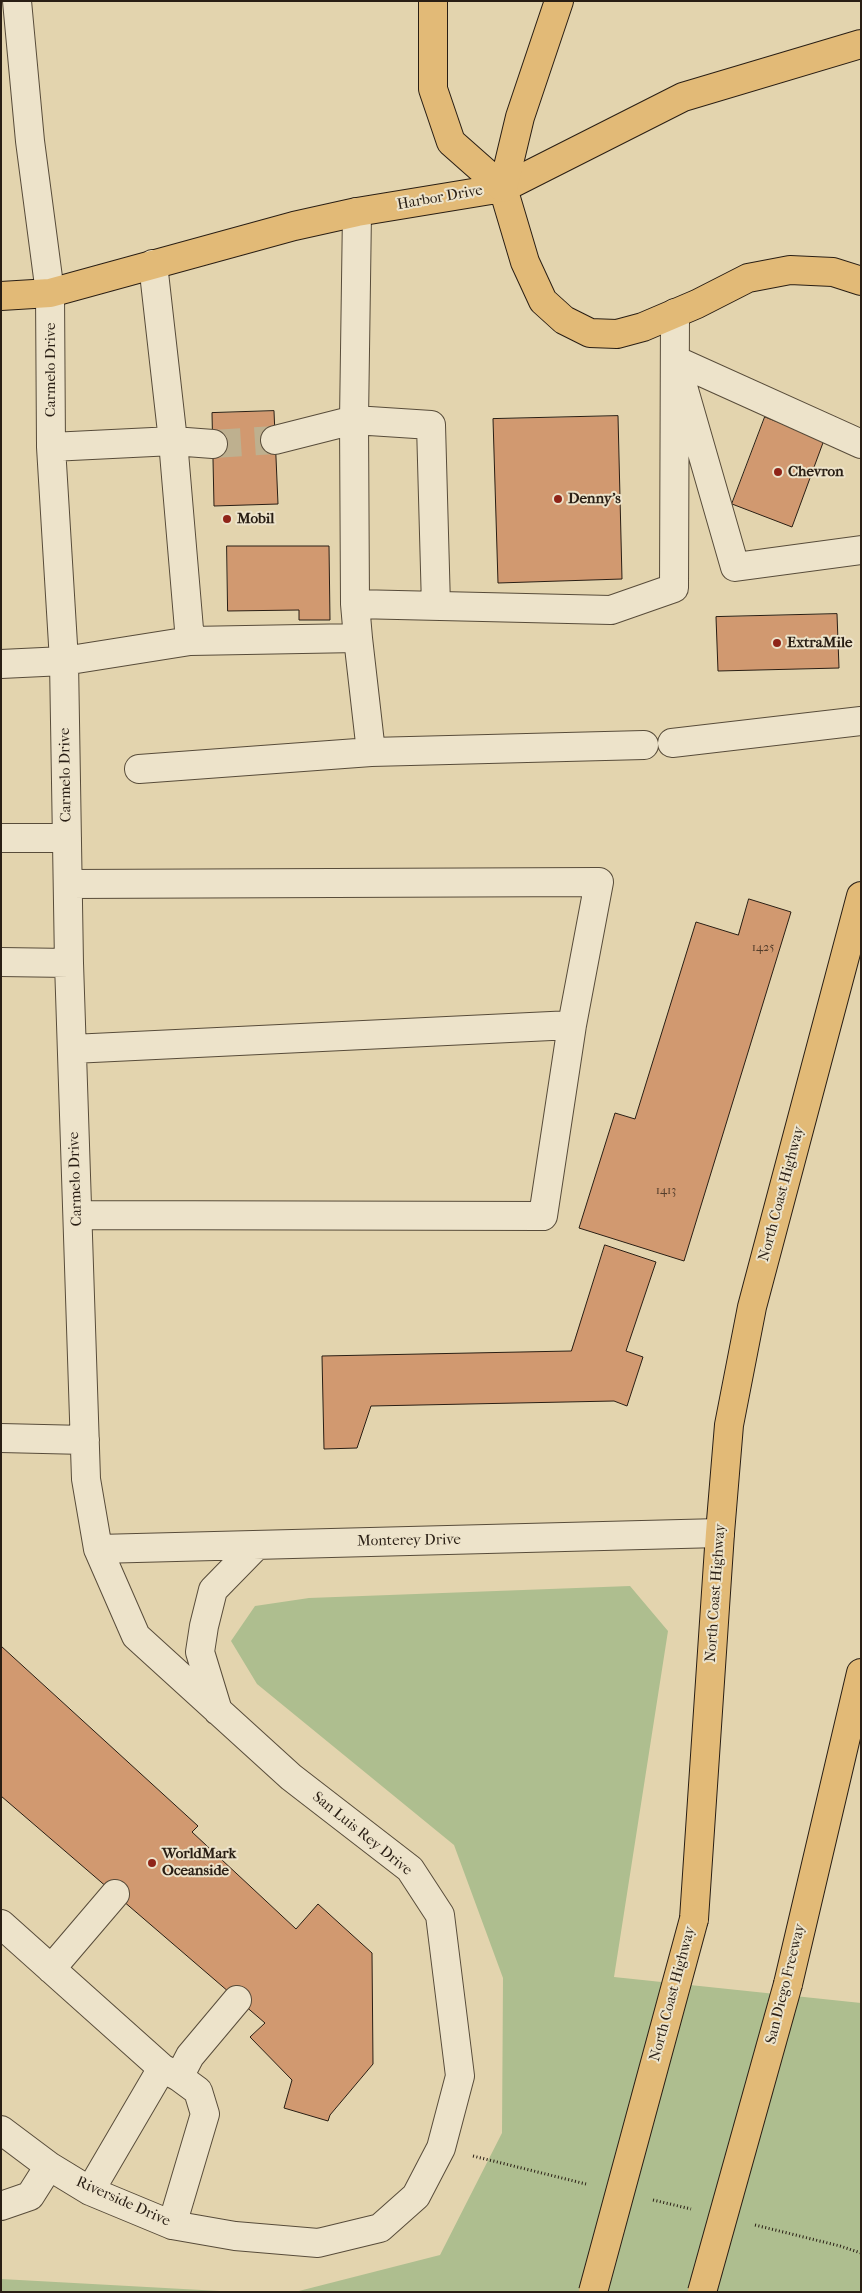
<!DOCTYPE html>
<style>
body{margin:0}
#map{position:relative;width:862px;height:2293px;overflow:hidden;background:#e3d4ae;font-family:"IM FELL French Canon",serif}
canvas{display:block}
.frame{position:absolute;inset:0;border:2px solid #291e14;pointer-events:none}
</style>
<div id="map">
<canvas width="862" height="2293"></canvas>
<div class="frame"></div>
</div>
<script>
const ctx = document.querySelector('canvas').getContext('2d');
ctx.lineJoin = 'round';
function fill(path, color) {
  ctx.fillStyle = color;
  ctx.fill(path, 'evenodd');
}
function stroke(path, color, width, dash) {
  ctx.strokeStyle = color;
  ctx.lineWidth = width;
  ctx.lineCap = dash ? 'butt' : 'round';
  ctx.setLineDash(dash || []);
  ctx.stroke(path);
}
function label(font, color, halo, rows, align = 'center') {
  ctx.font = font + ' "IM FELL French Canon",serif';
  ctx.lineWidth = 4;
  ctx.setLineDash([]);
  ctx.textBaseline = 'middle';
  ctx.strokeStyle = halo;
  ctx.fillStyle = color;
  for (const [text, x, y, turn = 0] of rows) {
    ctx.save();
    ctx.translate(x, y);
    ctx.rotate((+turn || 0) * Math.PI / 180);
    ctx.textAlign = isNaN(turn) ? turn : align;
    if (halo) ctx.strokeText(text, 0, 0);
    ctx.fillText(text, 0, 0);
    ctx.restore();
  }
}
fill(new Path2D(`
 M 630,1586 L 668,1631 L 614,1977 L 861,2003 L 861,2292 L 295,2292 L 440,2255 L 502,2133 L 503,1978 L 454,1845 L 257,1684 L 231,1641 L 255,1606 L 309,1598 Z
 M 1,2279 L 238,2292 L 1,2292 Z`), '#aebe8f');
const building = new Path2D(`
 M 274,411 L 278,504 L 214,506 L 212,413 Z
 M 618,416 L 622,579 L 498,583 L 493,419 Z
 M 765,417 L 824,440 L 792,527 L 732,504 Z
 M 227,546 L 329,546 L 330,620 L 299,620 L 299,610 L 228,611 Z
 M 837,614 L 839,668 L 718,671 L 716,617 Z
 M 749,899 L 791,912 L 684,1261 L 579,1228 L 615,1113 L 635,1119 L 696,922 L 738,935 Z
 M 605,1245 L 656,1262 L 626,1351 L 643,1357 L 627,1406 L 614,1401 L 371,1406 L 357,1448 L 324,1449 L 322,1356 L 571,1351 Z
 M 1,1646 L 198,1826 L 192,1832 L 296,1929 L 318,1904 L 372,1953 L 373,2064 L 330,2115 L 328,2121 L 284,2108 L 292,2080 L 250,2037 L 265,2023 L 1,1796 Z`);
fill(building, '#d19970');
stroke(building, '#291e14', 1);
stroke(new Path2D(`
 M 213,444 L 275,440`), '#beb08f', 28, [28, 14]);
const minor = new Path2D(`
 M 357,212 L 354,420 L 431,425 L 436,606
 M 153,264 L 173,441 L 190,641
 M 675,360 L 861,444
 M 684,390 L 735,567 L 861,550
 M 275,440 L 354,420 L 355,604
 M 51,447 L 173,441 L 213,444
 M 358,638 L 371,752 L 644,745
 M 1,664 L 64,661 L 190,641 L 358,638 L 355,604 L 611,610 L 674,588 L 675,313
 M 672,743 L 861,721
 M 139,769 L 371,752
 M 1,838 L 67,838
 M 68,884 L 599,882 L 572,1025 L 543,1216 L 78,1215
 M 1,962 L 69,963
 M 72,1049 L 572,1025
 M 1,1438 L 85,1440
 M 98,1549 L 720,1533
 M 218,1711 L 200,1652 L 204,1626 L 213,1590 L 257,1545
 M 1,1924 L 162,2068 L 179,2077 L 198,2091 L 205,2114 L 172,2225
 M 51,1969 L 115,1894
 M 179,2077 L 190,2056 L 237,2000
 M 1,2130 L 49,2166 L 90,2191 L 172,2225 L 235,2236 L 318,2243 L 380,2228 L 416,2196 L 441,2148 L 460,2076 L 440,1915 L 410,1869 L 291,1777 L 136,1636 L 98,1549 L 86,1479 L 69,963 L 64,661 L 51,447 L 50,293 L 30,141 L 17,1
 M 90,2191 L 162,2068
 M 1,2206 L 30,2196 L 49,2166`);
const major = new Path2D(`
 M 503,188 L 525,262 L 543,301 L 564,320 L 590,333 L 617,334 L 643,327 L 697,304 L 748,278 L 790,270 L 833,272 L 861,281
 M 1,296 L 50,293 L 294,226 L 357,212 L 503,188 L 683,97 L 861,44
 M 694,1919 L 720,1533 L 729,1425 L 752,1307 L 861,896`);
const highway = new Path2D(`
 M 433,1 L 433,89 L 451,142 L 503,188 L 520,117 L 559,1
 M 788,1984 L 861,1673`);
stroke(minor, '#584c3a', 30);
stroke(major, '#291e14', 30);
stroke(highway, '#291e14', 30);
stroke(new Path2D(`
 M 473,2156 L 586,2184
 M 653,2200 L 691,2209
 M 755,2225 L 840,2246 L 861,2253`), '#291e14', 3, [1, 2.5]);
stroke(minor, '#ede3ca', 28);
stroke(major, '#e2ba77', 28);
stroke(highway, '#e2ba77', 28);
const majorBridge = new Path2D(`
 M 593,2292 L 694,1919`);
const highwayBridge = new Path2D(`
 M 702,2292 L 788,1984`);
stroke(majorBridge, '#291e14', 30, []);
stroke(highwayBridge, '#291e14', 30, []);
stroke(majorBridge, '#e2ba77', 28);
stroke(highwayBridge, '#e2ba77', 28);
for (const [x, y, r, color] of [
 [778,472,5,"#8f2418"],
 [558,499,5,"#8f2418"],
 [227,519,5,"#8f2418"],
 [777,643,5,"#8f2418"],
 [152,1863,5,"#8f2418"]
]) {
  const dot = new Path2D();
  dot.arc(x, y, r, 0, 2 * Math.PI);
  ctx.fillStyle = color;
  ctx.fill(dot);
  stroke(dot, '#ede3ca', 2);
}
label('12px', '#533d2b', null, [
 ["1425",763,948],
 ["1413",666,1191]
]);
label('15px', '#291e14', '#ede3ca', [
 ["Harbor Drive",440,198,-10],
 ["Carmelo Drive",51,370,-90],
 ["Carmelo Drive",66,775,-91],
 ["Carmelo Drive",76,1179,-92],
 ["North Coast Highway",782,1194,-75],
 ["Monterey Drive",409,1541,-1],
 ["North Coast Highway",716,1593,-86],
 ["San Luis Rey Drive",362,1834,39],
 ["San Diego Freeway",786,1984,-76],
 ["North Coast Highway",673,1994,-75],
 ["Riverside Drive",123,2202,24]
]);
label('bold 15px', '#291e14', '#ede3ca', [
 ["Chevron",788,472],
 ["Denny's",568,499],
 ["Mobil",237,519],
 ["ExtraMile",787,643],
 ["WorldMark",162,1854],
 ["Oceanside",162,1871]
], 'left');
</script>
